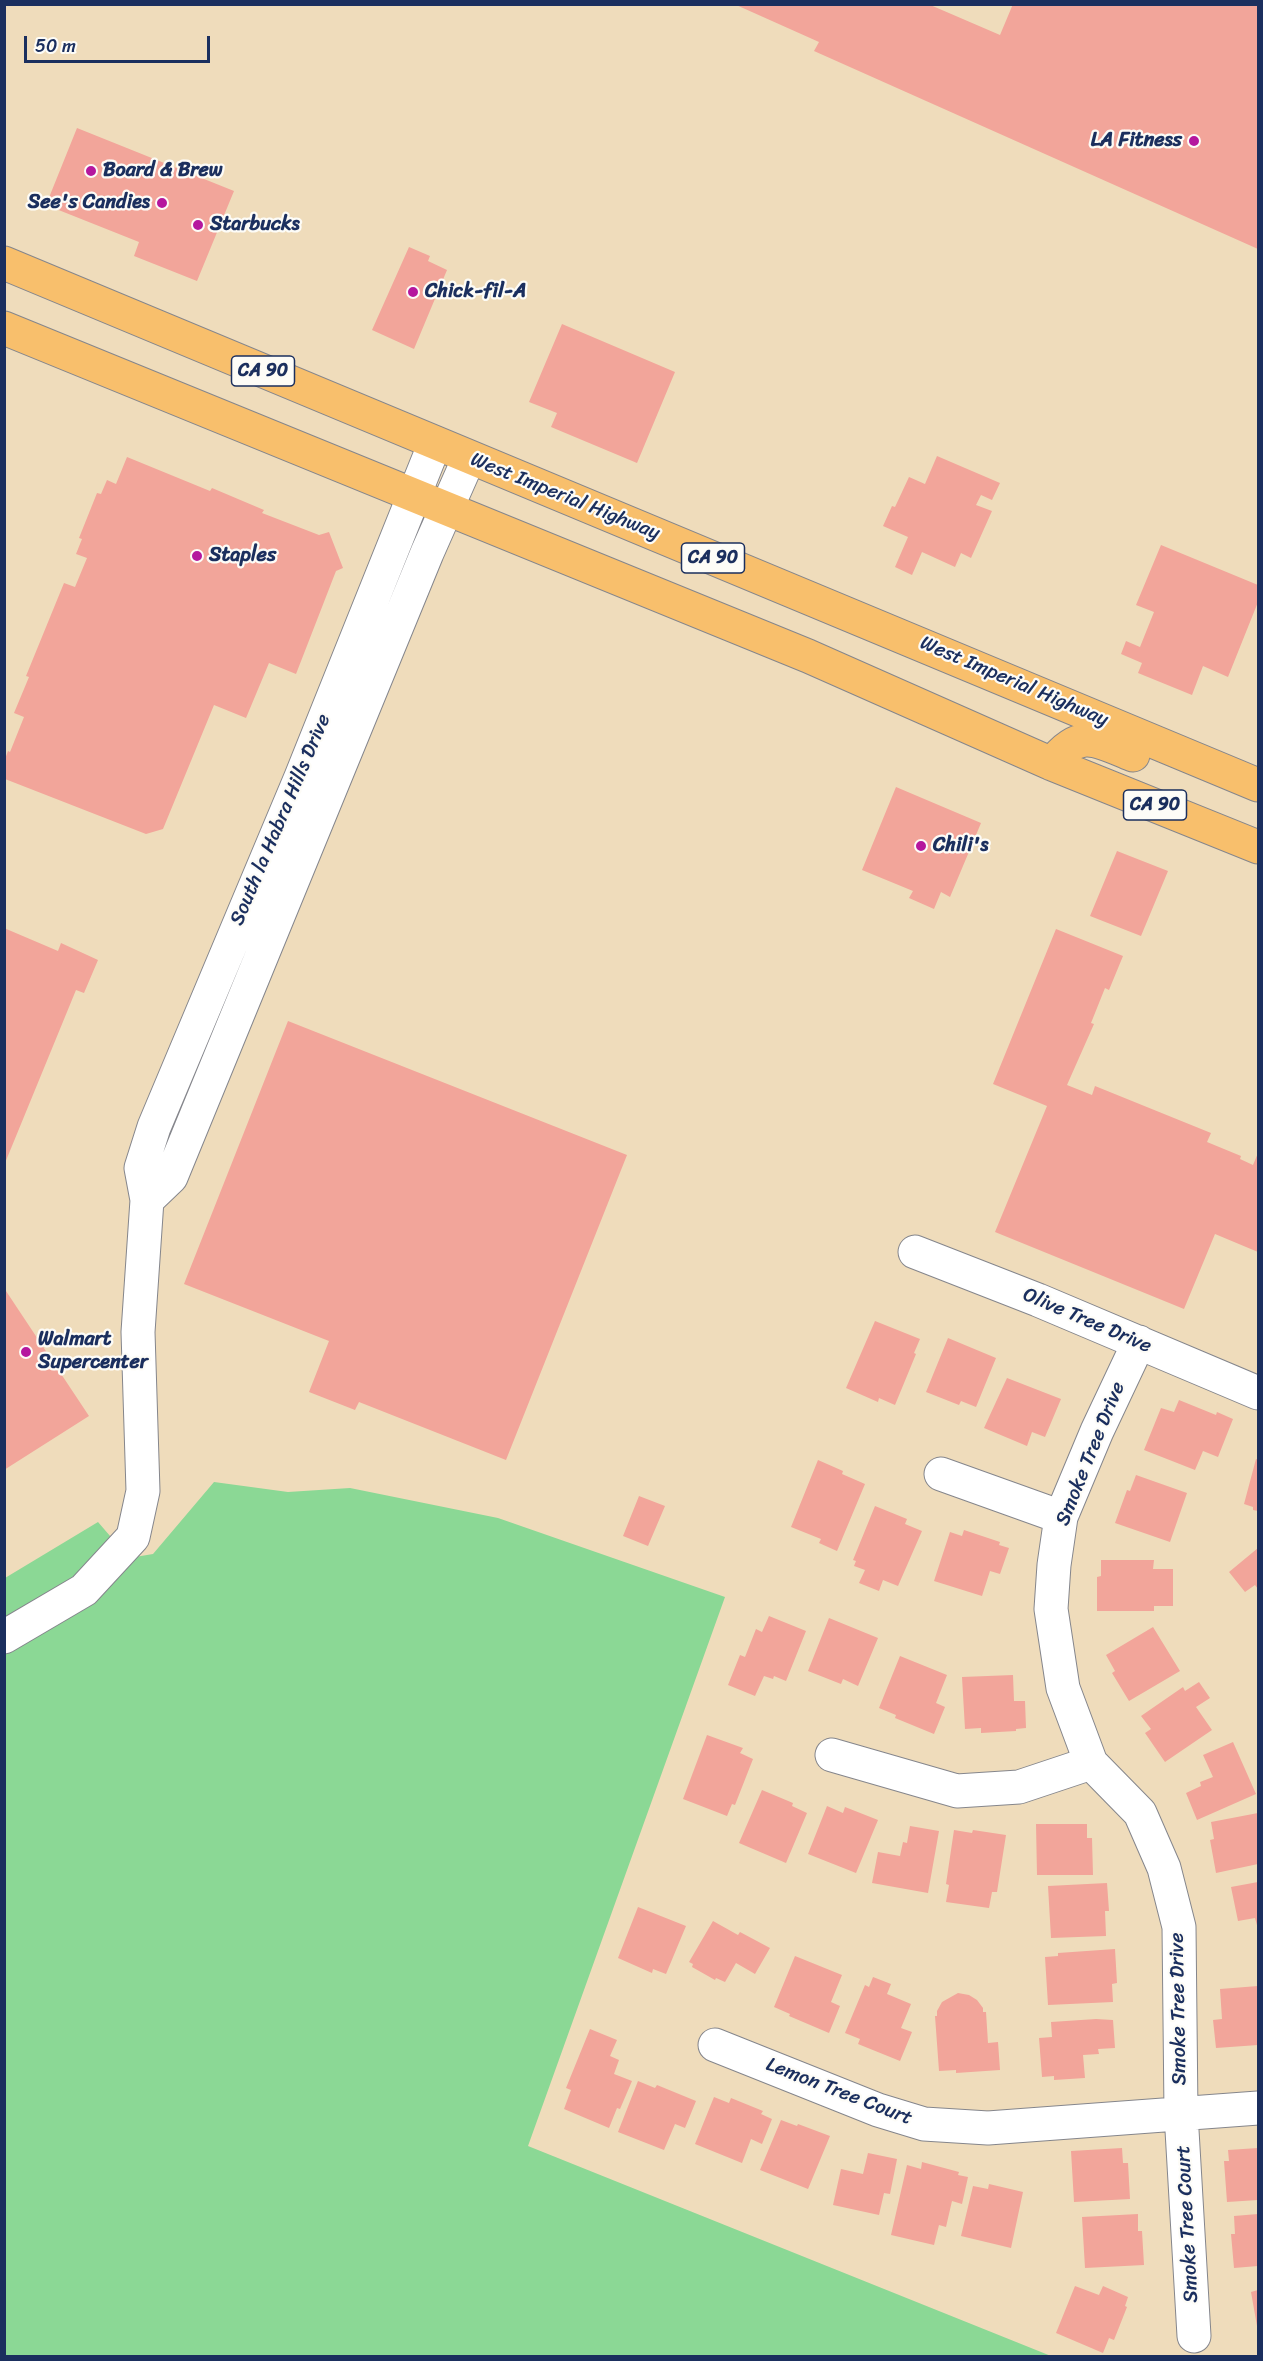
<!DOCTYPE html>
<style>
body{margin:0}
#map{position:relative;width:1263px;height:2361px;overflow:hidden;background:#efdcbb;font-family:Sriracha,sans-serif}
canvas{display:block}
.frame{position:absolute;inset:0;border:6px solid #1b2f5e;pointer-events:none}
.scale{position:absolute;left:24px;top:36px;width:186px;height:27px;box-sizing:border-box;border:3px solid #1b2f5e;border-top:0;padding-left:8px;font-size:18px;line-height:21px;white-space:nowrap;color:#1b2f5e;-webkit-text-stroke:4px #fdfcf7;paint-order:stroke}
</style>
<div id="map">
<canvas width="1263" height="2361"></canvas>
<div class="frame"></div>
<div class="scale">50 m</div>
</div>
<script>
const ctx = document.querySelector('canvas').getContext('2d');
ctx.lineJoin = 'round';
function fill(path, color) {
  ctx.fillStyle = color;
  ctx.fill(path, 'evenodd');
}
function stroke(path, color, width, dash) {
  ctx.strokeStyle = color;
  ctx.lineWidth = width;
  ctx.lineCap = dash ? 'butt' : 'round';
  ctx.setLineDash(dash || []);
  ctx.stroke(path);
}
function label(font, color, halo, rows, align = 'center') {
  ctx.font = font + ' Sriracha,sans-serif';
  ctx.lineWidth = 4.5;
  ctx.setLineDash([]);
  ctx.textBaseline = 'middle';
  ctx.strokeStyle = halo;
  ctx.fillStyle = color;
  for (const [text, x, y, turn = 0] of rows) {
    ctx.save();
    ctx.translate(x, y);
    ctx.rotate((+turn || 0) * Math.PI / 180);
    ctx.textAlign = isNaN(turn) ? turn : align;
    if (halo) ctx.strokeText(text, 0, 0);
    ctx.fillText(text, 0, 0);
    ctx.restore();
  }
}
fill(new Path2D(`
 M 214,1482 L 288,1492 L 350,1488 L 498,1518 L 725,1597 L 528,2146 L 1051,2356 L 5,2356 L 5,1578 L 98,1522 L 129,1558 L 153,1554 Z`), '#8bd895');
fill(new Path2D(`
 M 734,4 L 928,4 L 1000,35 L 1013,4 L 1258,4 L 1258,249 L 814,51 L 819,42 Z
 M 77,128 L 234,191 L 197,281 L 134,256 L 139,242 L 46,205 Z
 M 409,247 L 430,256 L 428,261 L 447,270 L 414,349 L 372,330 Z
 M 562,324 L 675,372 L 637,463 L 551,427 L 557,413 L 529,402 Z
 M 937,456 L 1000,483 L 992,500 L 981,495 L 976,505 L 992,511 L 971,558 L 961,553 L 955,567 L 922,552 L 912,575 L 895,567 L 908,537 L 883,526 L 892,506 L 895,507 L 909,477 L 925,484 Z
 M 127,457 L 210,491 L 212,488 L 264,510 L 262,513 L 319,535 L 329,532 L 343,568 L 336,571 L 296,674 L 269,663 L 246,718 L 214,705 L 163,829 L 146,834 L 5,779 L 5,759 L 8,751 L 10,752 L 24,717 L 14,713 L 29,677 L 26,676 L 64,583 L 75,587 L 87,558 L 76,554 L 82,539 L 79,538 L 97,493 L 101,494 L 107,480 L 116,484 Z
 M 1161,545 L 1258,585 L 1258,602 L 1228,677 L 1203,666 L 1192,695 L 1138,673 L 1142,663 L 1121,654 L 1126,641 L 1140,647 L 1154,612 L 1136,605 Z
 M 896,787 L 981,823 L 950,897 L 941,892 L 934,909 L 909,898 L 913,891 L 862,870 Z
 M 1117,851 L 1168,871 L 1141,936 L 1090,916 Z
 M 4,928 L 58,951 L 61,943 L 98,960 L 84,993 L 76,990 L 5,1163 Z
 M 1056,929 L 1123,956 L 1109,990 L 1105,988 L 1091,1023 L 1094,1024 L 1067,1085 L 1092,1095 L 1095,1086 L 1211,1133 L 1207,1142 L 1241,1156 L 1240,1159 L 1253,1165 L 1258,1153 L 1258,1252 L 1215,1234 L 1184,1309 L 995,1232 L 1047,1106 L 993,1084 Z
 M 288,1021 L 627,1155 L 506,1460 L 359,1402 L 355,1410 L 309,1392 L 329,1341 L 184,1284 Z
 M 4,1288 L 89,1416 L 4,1470 Z
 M 875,1321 L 920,1339 L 914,1353 L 916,1354 L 895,1405 L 879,1398 L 878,1402 L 846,1388 Z
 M 948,1338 L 996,1358 L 976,1407 L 961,1401 L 959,1405 L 926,1392 Z
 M 1007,1378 L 1061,1399 L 1045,1437 L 1032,1432 L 1027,1446 L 984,1428 Z
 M 1179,1400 L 1216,1415 L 1217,1412 L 1233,1419 L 1218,1457 L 1203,1451 L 1195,1470 L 1144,1450 L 1161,1408 L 1174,1412 Z
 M 1256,1459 L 1258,1460 L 1258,1511 L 1253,1510 L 1253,1507 L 1244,1504 Z
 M 818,1460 L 843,1471 L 842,1474 L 865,1484 L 837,1551 L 819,1543 L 821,1539 L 791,1527 Z
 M 1136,1475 L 1187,1493 L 1170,1542 L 1115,1523 L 1127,1490 L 1130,1491 Z
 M 639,1496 L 665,1506 L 648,1546 L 623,1536 Z
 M 875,1506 L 907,1519 L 905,1524 L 922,1531 L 898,1586 L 883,1580 L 879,1591 L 859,1583 L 865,1570 L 854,1566 L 856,1561 L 853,1560 Z
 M 964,1530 L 1000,1542 L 999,1545 L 1009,1548 L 1000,1574 L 990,1571 L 982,1596 L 934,1581 L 950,1532 L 962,1536 Z
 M 1258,1548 L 1258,1589 L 1255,1585 L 1245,1592 L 1229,1572 Z
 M 1101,1560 L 1154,1560 L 1153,1569 L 1173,1569 L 1173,1606 L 1154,1606 L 1154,1611 L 1097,1611 L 1097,1577 L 1101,1576 Z
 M 769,1616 L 806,1631 L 786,1681 L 774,1676 L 773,1679 L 764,1676 L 755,1696 L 728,1685 L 740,1655 L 745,1657 L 756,1629 L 762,1632 Z
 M 829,1618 L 878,1638 L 858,1686 L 843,1679 L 841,1684 L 808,1671 Z
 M 1153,1627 L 1180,1671 L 1129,1701 L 1112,1673 L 1115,1671 L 1106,1655 Z
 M 900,1656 L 947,1675 L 936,1703 L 945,1707 L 934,1734 L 895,1718 L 896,1715 L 879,1708 Z
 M 1013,1675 L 1014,1701 L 1025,1701 L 1026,1728 L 1016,1729 L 1016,1731 L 981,1733 L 981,1728 L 965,1729 L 962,1677 Z
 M 1199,1682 L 1210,1698 L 1196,1707 L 1212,1730 L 1165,1762 L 1145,1733 L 1151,1729 L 1141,1716 L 1183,1687 L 1185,1691 Z
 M 707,1735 L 743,1748 L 740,1753 L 753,1759 L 735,1805 L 732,1804 L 727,1816 L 683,1799 Z
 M 1233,1742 L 1256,1794 L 1197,1820 L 1186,1793 L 1201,1786 L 1200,1782 L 1213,1777 L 1203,1755 Z
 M 762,1790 L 793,1803 L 792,1806 L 807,1813 L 786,1863 L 739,1843 Z
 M 827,1806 L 843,1813 L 845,1807 L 878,1820 L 856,1873 L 808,1854 Z
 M 1258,1813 L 1258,1864 L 1216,1873 L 1210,1840 L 1214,1839 L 1211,1822 Z
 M 1036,1824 L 1087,1824 L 1087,1838 L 1092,1838 L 1093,1875 L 1037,1875 Z
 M 910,1826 L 939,1831 L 928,1893 L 872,1883 L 878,1852 L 900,1856 L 903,1842 L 907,1843 Z
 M 954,1830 L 972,1833 L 973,1830 L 1006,1835 L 997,1892 L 992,1892 L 989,1908 L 946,1902 L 949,1885 L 946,1884 Z
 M 1258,1882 L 1258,1929 L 1255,1918 L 1238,1921 L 1231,1887 Z
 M 1107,1883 L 1109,1911 L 1105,1911 L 1106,1936 L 1051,1938 L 1048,1886 Z
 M 638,1907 L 686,1926 L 666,1974 L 653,1969 L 652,1973 L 618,1958 Z
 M 713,1921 L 738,1935 L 740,1932 L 770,1948 L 755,1974 L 736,1963 L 725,1982 L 716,1978 L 715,1980 L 692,1967 L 693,1964 L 689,1962 Z
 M 1115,1949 L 1117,1983 L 1112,1984 L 1113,2002 L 1048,2005 L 1045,1957 L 1058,1956 L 1058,1953 Z
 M 795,1956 L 842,1975 L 831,2002 L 840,2006 L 829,2033 L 789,2016 L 790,2014 L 774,2007 Z
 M 873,1977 L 891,1984 L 887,1994 L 911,2004 L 901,2028 L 912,2032 L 900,2061 L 858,2044 L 860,2039 L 845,2033 L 865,1985 L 869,1987 Z
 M 1258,1986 L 1258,2045 L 1216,2048 L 1213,2020 L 1222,2019 L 1220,1989 Z
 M 958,1993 L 969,1995 L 977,2000 L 983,2008 L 983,2012 L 986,2012 L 988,2043 L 998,2042 L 1000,2070 L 956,2073 L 956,2070 L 939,2071 L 935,2016 L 937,2016 L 937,2011 L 942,2002 Z
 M 1096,2019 L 1113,2020 L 1115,2048 L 1098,2049 L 1099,2054 L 1083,2055 L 1085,2078 L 1054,2080 L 1054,2076 L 1042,2077 L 1039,2038 L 1052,2037 L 1051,2022 Z
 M 590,2029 L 617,2040 L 610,2056 L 619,2060 L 614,2074 L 632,2081 L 620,2109 L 617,2108 L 609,2128 L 564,2109 L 571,2090 L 566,2088 Z
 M 638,2081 L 655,2088 L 657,2085 L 696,2101 L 685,2128 L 675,2124 L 664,2150 L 618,2132 Z
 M 714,2097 L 729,2103 L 731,2098 L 763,2111 L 761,2114 L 772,2119 L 762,2144 L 751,2139 L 742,2163 L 695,2144 Z
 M 781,2120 L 797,2126 L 798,2124 L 830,2136 L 808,2189 L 760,2170 Z
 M 1122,2148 L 1123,2163 L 1128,2163 L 1130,2199 L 1074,2202 L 1071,2151 Z
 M 1258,2148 L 1258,2200 L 1227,2202 L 1224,2161 L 1229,2161 L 1228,2150 Z
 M 868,2153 L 897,2159 L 890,2194 L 884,2193 L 879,2215 L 833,2205 L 841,2169 L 863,2174 Z
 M 922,2162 L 959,2172 L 958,2175 L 968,2177 L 962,2204 L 952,2201 L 946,2227 L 939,2225 L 934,2245 L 891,2235 L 907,2165 L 921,2169 Z
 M 989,2184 L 1023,2192 L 1011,2248 L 961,2236 L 973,2186 L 988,2189 Z
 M 1138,2214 L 1138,2231 L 1142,2231 L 1144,2265 L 1085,2268 L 1082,2217 Z
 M 1258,2214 L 1258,2266 L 1234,2268 L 1231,2234 L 1235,2234 L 1234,2216 Z
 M 1075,2286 L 1099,2295 L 1103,2286 L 1128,2297 L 1125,2306 L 1127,2307 L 1114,2340 L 1109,2338 L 1103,2353 L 1056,2333 Z
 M 1258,2290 L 1258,2326 L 1257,2326 L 1251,2292 Z`), '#f2a59a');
const minor = new Path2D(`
 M 147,1200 L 171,1177 L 427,553 L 469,458
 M 915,1252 L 1038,1300 L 1258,1393
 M 1139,1342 L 1097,1431 L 1061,1517 L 1054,1565 L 1051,1609 L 1063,1688 L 1091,1763 L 1140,1813 L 1164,1868 L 1179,1927 L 1181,2113 L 1194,2336
 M 941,1474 L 1061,1517
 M 4,1637 L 84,1590 L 133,1537 L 143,1491 L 138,1332 L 147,1200 L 141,1168 L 154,1127 L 301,777 L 435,443
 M 832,1755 L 957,1791 L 1019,1787 L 1091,1763
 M 715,2045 L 878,2110 L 924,2124 L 988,2128 L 1258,2108`);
const major = new Path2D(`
 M 4,263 L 1258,785
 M 4,328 L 808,656 L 1052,764 L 1258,847
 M 1052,764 C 1080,727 1096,740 1133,755`);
stroke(minor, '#85868c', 35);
stroke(major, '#85868c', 35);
stroke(minor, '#fff', 33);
stroke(major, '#f8bf6c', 33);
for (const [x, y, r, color] of [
 [1194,141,6,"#b5179e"],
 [91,171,6,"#b5179e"],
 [162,203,6,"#b5179e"],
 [198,225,6,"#b5179e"],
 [413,292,6,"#b5179e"],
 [197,556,6,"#b5179e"],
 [921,846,6,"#b5179e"],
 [26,1352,6,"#b5179e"]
]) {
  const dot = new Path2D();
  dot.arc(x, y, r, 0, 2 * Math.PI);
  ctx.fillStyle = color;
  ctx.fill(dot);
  stroke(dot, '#fdfcf7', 2);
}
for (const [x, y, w] of [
 [263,371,63],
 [713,558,63],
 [1155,805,63]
]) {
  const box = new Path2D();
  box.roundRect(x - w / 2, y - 15, w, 30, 4.5);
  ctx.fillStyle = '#fdfcf7';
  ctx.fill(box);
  stroke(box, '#1b2f5e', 1.5);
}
label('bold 18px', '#1b2f5e', null, [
 ["CA 90",263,371],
 ["CA 90",713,558],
 ["CA 90",1155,805]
]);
label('bold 20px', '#1b2f5e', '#fdfcf7', [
 ["LA Fitness",1182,141,"right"],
 ["Board & Brew",103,171],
 ["See's Candies",150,203,"right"],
 ["Starbucks",210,225],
 ["Chick-fil-A",425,292],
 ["Staples",209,556],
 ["Chili's",933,846],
 ["Walmart",38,1340],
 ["Supercenter",38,1363]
], 'left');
label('20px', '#1b2f5e', '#fdfcf7', [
 ["West Imperial Highway",565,497,22],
 ["West Imperial Highway",1014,682,23],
 ["South la Habra Hills Drive",281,820,-67],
 ["Olive Tree Drive",1087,1321,23],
 ["Smoke Tree Drive",1091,1454,-68],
 ["Smoke Tree Drive",1179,2009,-91],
 ["Lemon Tree Court",839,2092,21],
 ["Smoke Tree Court",1188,2224,-93]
]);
</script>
